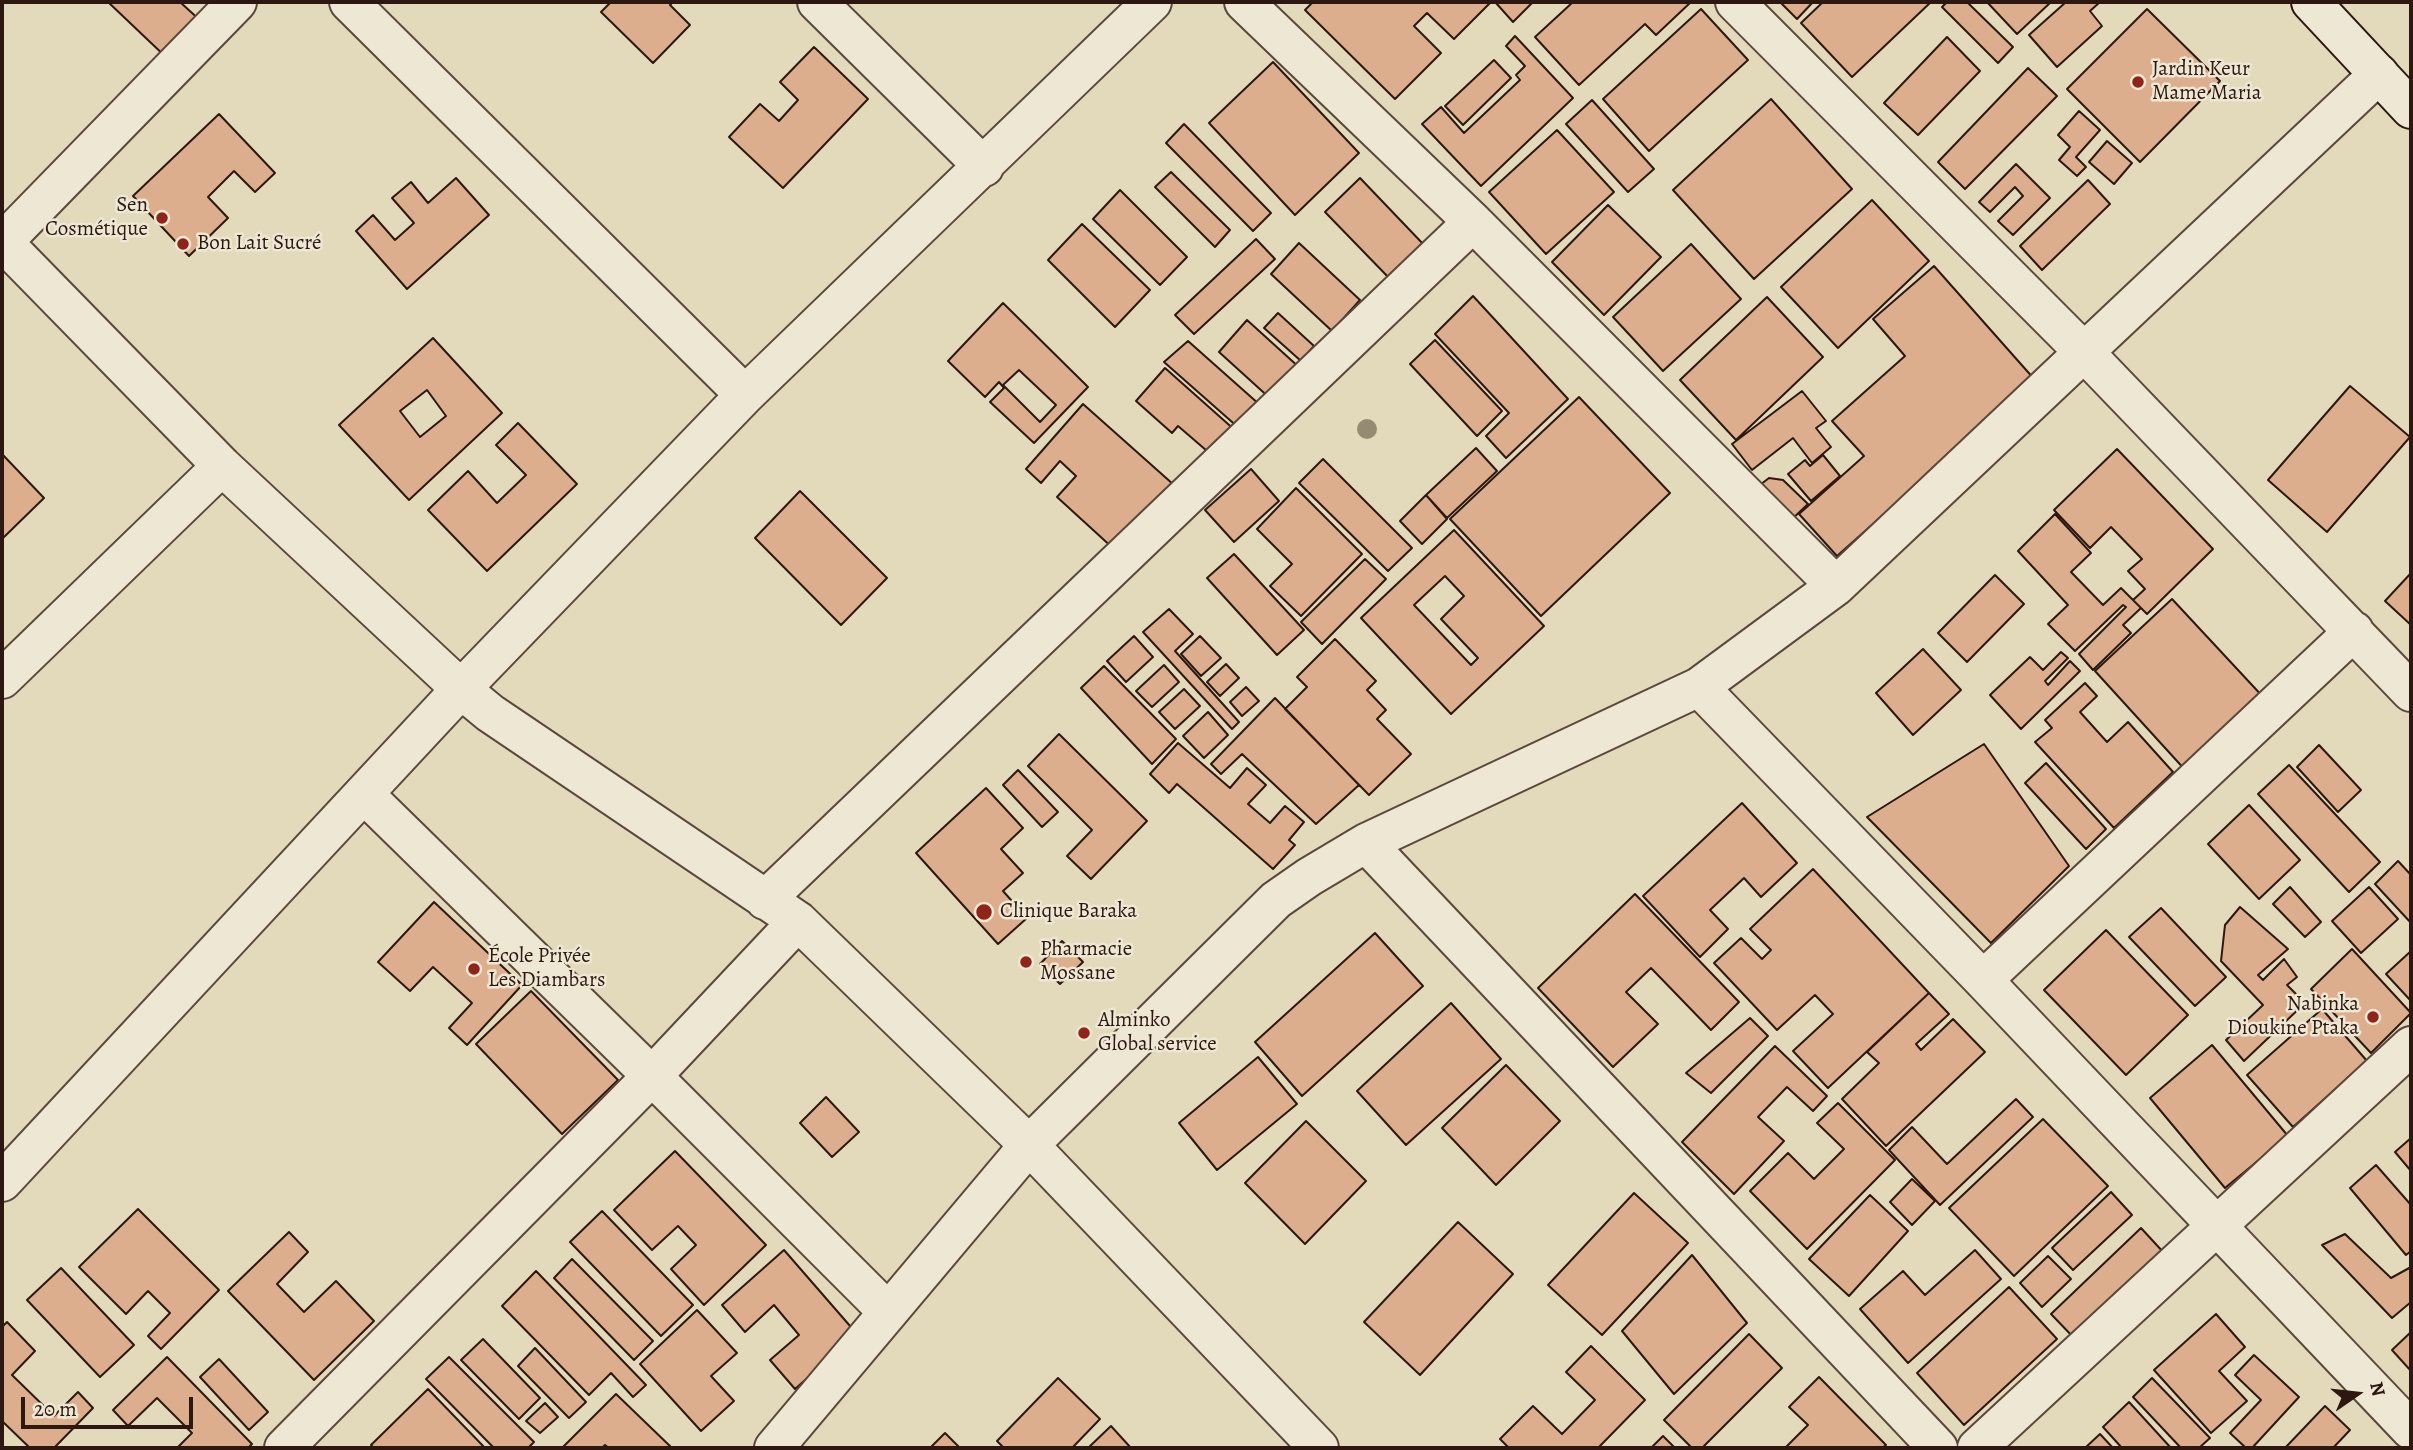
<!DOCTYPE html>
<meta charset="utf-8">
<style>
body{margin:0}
#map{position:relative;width:2413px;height:1450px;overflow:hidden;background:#e3dabb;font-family:Alegreya,serif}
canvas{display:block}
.frame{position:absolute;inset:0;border:4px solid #2c1811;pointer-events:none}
.north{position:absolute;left:2322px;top:1359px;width:70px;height:70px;-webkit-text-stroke:5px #ede7d3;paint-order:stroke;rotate:76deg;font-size:19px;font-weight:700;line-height:28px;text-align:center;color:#2c1811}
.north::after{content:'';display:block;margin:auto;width:24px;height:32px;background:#2c1811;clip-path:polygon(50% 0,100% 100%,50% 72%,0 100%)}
.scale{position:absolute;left:21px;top:1397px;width:172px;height:32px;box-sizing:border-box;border:4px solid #2c1811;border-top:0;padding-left:9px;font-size:21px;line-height:24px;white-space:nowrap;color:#2c1811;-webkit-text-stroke:5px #ede7d3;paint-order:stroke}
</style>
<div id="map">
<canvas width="2413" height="1450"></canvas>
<div class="frame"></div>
<div class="north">N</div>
<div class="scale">20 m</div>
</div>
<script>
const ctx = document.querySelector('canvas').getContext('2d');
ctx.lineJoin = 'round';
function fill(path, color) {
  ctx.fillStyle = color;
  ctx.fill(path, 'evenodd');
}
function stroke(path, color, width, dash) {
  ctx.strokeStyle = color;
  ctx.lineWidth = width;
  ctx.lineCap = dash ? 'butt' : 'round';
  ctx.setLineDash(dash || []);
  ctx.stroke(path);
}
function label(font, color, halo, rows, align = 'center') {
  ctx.font = font + ' Alegreya,serif';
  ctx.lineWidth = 5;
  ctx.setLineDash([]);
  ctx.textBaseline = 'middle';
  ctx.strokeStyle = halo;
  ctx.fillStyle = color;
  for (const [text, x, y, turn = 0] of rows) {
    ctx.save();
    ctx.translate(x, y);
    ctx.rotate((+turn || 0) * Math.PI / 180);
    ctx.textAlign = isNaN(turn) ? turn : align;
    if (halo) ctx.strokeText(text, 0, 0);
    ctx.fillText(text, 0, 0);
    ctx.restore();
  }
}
const building = new Path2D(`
 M 108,2 L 180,2 L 203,23 L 169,60 Z
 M 611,2 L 673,2 L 670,5 L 690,25 L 653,63 L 601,12 Z
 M 1313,2 L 1491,2 L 1454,39 L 1427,13 L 1414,26 L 1441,53 L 1395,99 L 1305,10 Z
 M 1497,2 L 1533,2 L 1513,22 L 1496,3 Z
 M 1573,2 L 1691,2 L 1656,35 L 1645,24 L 1579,85 L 1535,37 Z
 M 1780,2 L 1813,2 L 1797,19 Z
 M 1823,2 L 1931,2 L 1852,77 L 1801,23 Z
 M 1947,2 L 1967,2 L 2013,47 L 1998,63 L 1942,7 Z
 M 1987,2 L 2051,2 L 2017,34 Z
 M 2066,2 L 2100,2 L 2090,11 L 2102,26 L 2057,67 L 2029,35 Z
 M 1701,9 L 1748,60 L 1649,151 L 1603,99 Z
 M 2147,9 L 2220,81 L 2140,162 L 2067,89 Z
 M 1515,36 L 1573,98 L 1481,186 L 1422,124 L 1441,107 L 1464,133 L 1520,80 L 1516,75 L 1525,66 L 1506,46 Z
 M 1947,37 L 1980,71 L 1918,135 L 1884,103 Z
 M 814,47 L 868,99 L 783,188 L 729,137 L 760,104 L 779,121 L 798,100 L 780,82 Z
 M 1494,60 L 1511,78 L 1463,125 L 1445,106 Z
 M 1273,62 L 1359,153 L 1295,215 L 1209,123 Z
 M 2028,68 L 2057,96 L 1965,189 L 1938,162 Z
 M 1771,99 L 1852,189 L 1754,279 L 1673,190 Z
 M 1592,100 L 1654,169 L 1628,192 L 1566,124 Z
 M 2079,111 L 2100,130 L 2076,157 L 2086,167 L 2077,176 L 2059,160 L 2070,147 L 2058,135 Z
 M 219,114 L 275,173 L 255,192 L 234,171 L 208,197 L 228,218 L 189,256 L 133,196 Z
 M 1184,124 L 1271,213 L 1253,231 L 1166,143 Z
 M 1557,130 L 1614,192 L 1546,254 L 1489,192 Z
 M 2107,141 L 2132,163 L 2114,184 L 2089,162 Z
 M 2016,164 L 2050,198 L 2013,235 L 1998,221 L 2023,196 L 2015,187 L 1990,212 L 1979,202 Z
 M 1171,172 L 1230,230 L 1215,247 L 1155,187 Z
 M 456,178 L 489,215 L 407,289 L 356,231 L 373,215 L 395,240 L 414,223 L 392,198 L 411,182 L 428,203 Z
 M 1360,178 L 1425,246 L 1391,280 L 1325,212 Z
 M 2088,180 L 2110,204 L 2042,270 L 2020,246 Z
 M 1120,190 L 1187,257 L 1160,285 L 1093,219 Z
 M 1872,200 L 1929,261 L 1838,348 L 1781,287 Z
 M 1608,205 L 1661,257 L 1604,315 L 1552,262 Z
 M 1082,224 L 1150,290 L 1115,327 L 1048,260 Z
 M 1256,239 L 1275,259 L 1194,334 L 1175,315 Z
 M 1299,243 L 1360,300 L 1332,331 L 1271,274 Z
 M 1691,244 L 1741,299 L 1663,371 L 1613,317 Z
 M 1934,266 L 2035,380 L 1837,556 L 1799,514 L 1864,456 L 1832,421 L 1905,356 L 1873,319 Z
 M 1473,296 L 1568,399 L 1506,458 L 1486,436 L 1509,413 L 1435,334 Z
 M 1767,297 L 1823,357 L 1736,440 L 1680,380 Z
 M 1003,303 L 1088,387 L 1034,443 L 990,402 L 1004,388 L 999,382 L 985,397 L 948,361 ZM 1019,370 L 1056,405 L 1040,422 L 1003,385 Z
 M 1278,313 L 1314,346 L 1301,361 L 1264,328 Z
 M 1247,320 L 1301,369 L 1273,401 L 1219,352 Z
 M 433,338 L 502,413 L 409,500 L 339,425 ZM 427,390 L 446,416 L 420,437 L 400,411 Z
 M 1435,340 L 1502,411 L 1477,436 L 1410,364 Z
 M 1188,341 L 1260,405 L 1240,429 L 1164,362 Z
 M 1165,368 L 1237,432 L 1214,457 L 1178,426 L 1172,433 L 1136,401 Z
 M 2350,386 L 2410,437 L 2327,532 L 2268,480 Z
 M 1802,391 L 1826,421 L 1816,428 L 1831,447 L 1812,463 L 1793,438 L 1752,470 L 1732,444 Z
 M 1579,397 L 1670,493 L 1541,616 L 1450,519 Z
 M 1083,404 L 1174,485 L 1115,550 L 1057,497 L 1076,476 L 1060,461 L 1041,483 L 1026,469 Z
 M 518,423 L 577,484 L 487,571 L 428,510 L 468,471 L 497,503 L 526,475 L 496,445 Z
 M 1476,448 L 1497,471 L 1447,518 L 1426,495 Z
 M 2117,449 L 2213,549 L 2147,614 L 2133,600 L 2145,589 L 2128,571 L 2142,559 L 2111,527 L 2090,548 L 2054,510 Z
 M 2,454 L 44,498 L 2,539 Z
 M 1823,455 L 1840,476 L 1811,501 L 1788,474 L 1805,460 L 1810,466 Z
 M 1323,459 L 1412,548 L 1388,571 L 1299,483 Z
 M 1251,469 L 1279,501 L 1234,542 L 1205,510 Z
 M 1769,478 L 1783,480 L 1808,504 L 1789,522 L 1756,488 Z
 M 1296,488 L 1362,554 L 1301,616 L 1270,586 L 1292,564 L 1257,529 Z
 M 800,491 L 887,578 L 841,625 L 755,538 Z
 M 1426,495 L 1447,519 L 1422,544 L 1400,521 Z
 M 2055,514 L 2091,553 L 2071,572 L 2103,605 L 2121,588 L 2141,608 L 2123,625 L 2131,633 L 2093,670 L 2079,654 L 2126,607 L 2123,605 L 2075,651 L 2048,624 L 2068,605 L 2018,551 Z
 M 1454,530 L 1544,626 L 1451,714 L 1361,618 ZM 1445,576 L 1464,596 L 1441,619 L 1478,658 L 1471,665 L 1414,605 Z
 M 1234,554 L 1304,630 L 1277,655 L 1207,578 Z
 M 1365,559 L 1386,579 L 1322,644 L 1301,622 Z
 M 2411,573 L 2411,625 L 2385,601 Z
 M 1995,575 L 2024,604 L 1967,662 L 1938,633 Z
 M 2172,599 L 2265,699 L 2187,772 L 2095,671 Z
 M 1169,609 L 1193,634 L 1175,651 L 1239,722 L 1232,729 L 1143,632 Z
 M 1134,636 L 1153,657 L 1126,682 L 1107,661 Z
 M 1200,636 L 1221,658 L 1201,676 L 1181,654 Z
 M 1335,639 L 1376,681 L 1367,690 L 1386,710 L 1377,719 L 1411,754 L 1369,795 L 1285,709 L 1307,687 L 1297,677 Z
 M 1923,649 L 1961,690 L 1913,735 L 1876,693 Z
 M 2061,652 L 2068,658 L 2045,681 L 2048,685 L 2070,661 L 2080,671 L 2021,729 L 1990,695 L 2030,657 L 2043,670 Z
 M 1226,664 L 1239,678 L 1220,696 L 1207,682 Z
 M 1164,665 L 1179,682 L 1152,707 L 1136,691 Z
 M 1104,666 L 1176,739 L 1152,764 L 1081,688 Z
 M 2085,683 L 2097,696 L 2080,712 L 2107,742 L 2128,722 L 2173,772 L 2114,828 L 2035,742 L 2052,728 L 2045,720 Z
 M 1246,687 L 1259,701 L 1242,716 L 1230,702 Z
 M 1184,689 L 1200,706 L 1175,729 L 1159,712 Z
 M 1275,698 L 1359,785 L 1316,824 L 1242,754 L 1221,774 L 1211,764 Z
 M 1208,712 L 1228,735 L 1204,758 L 1183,736 Z
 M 1059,734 L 1147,821 L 1091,879 L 1067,856 L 1092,830 L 1028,766 Z
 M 1178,743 L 1230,788 L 1247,768 L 1266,785 L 1248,804 L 1270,823 L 1285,806 L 1304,822 L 1289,840 L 1295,845 L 1273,869 L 1177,784 L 1169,793 L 1150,774 Z
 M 1984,744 L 2069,866 L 1991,943 L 1867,817 Z
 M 2319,745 L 2361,790 L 2338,812 L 2297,767 Z
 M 2046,763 L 2106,829 L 2086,849 L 2025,783 Z
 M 2289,765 L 2380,862 L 2349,892 L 2258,794 Z
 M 1018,770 L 1058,812 L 1042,827 L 1003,785 Z
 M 986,788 L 1023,828 L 1001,849 L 1023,873 L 1003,891 L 1027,918 L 998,944 L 916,853 Z
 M 1742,803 L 1797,863 L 1761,897 L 1744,878 L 1710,910 L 1728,929 L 1700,957 L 1643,896 Z
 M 2249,805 L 2300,860 L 2259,899 L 2208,844 Z
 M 2398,861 L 2411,875 L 2411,923 L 2375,884 Z
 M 1813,869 L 1929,993 L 1828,1088 L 1793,1051 L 1833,1014 L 1815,995 L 1777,1030 L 1714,963 L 1741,938 L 1762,959 L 1771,950 L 1750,929 Z
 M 2290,887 L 2321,922 L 2305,937 L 2273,904 Z
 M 2369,887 L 2398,919 L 2361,953 L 2332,921 Z
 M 1635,894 L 1739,1002 L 1711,1030 L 1651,968 L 1626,992 L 1658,1024 L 1613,1067 L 1538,988 Z
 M 434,902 L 522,985 L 467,1045 L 449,1028 L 472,1003 L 433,967 L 410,991 L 378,962 Z
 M 2240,907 L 2288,949 L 2258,975 L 2263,980 L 2284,959 L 2297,977 L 2287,985 L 2305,1003 L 2244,1061 L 2226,1040 L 2263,1005 L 2221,961 L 2225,925 Z
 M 2161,908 L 2226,977 L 2195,1006 L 2129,937 Z
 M 2106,930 L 2188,1015 L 2126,1075 L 2044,990 Z
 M 1375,933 L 1423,986 L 1302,1096 L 1255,1042 Z
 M 1062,941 L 1083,962 L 1060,984 L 1040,964 Z
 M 2352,949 L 2411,1013 L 2371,1053 L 2311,989 Z
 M 2411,951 L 2411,1001 L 2386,974 Z
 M 531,991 L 618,1080 L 562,1134 L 476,1044 Z
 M 1929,993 L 1949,1014 L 1916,1044 L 1921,1050 L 1953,1019 L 1985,1052 L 1886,1146 L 1842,1099 L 1879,1063 L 1867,1052 Z
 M 1451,1003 L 1501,1059 L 1406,1145 L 1357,1091 Z
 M 2322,1009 L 2367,1061 L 2293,1127 L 2247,1075 Z
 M 1750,1018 L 1768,1036 L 1711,1093 L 1686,1073 Z
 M 2212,1045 L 2288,1136 L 2225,1188 L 2150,1098 Z
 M 1775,1046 L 1827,1096 L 1813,1111 L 1787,1087 L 1758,1117 L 1784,1141 L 1734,1194 L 1682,1142 Z
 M 1258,1057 L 1297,1104 L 1217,1170 L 1179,1123 Z
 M 1506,1065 L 1560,1121 L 1496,1185 L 1442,1128 Z
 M 826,1097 L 859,1132 L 832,1157 L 800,1123 Z
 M 2016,1099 L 2033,1117 L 1940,1205 L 1889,1150 L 1912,1127 L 1947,1164 Z
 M 1838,1103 L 1895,1160 L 1807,1249 L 1750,1191 L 1788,1153 L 1814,1179 L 1844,1149 L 1817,1123 Z
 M 2043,1119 L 2108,1186 L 2014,1276 L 1949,1208 Z
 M 1306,1121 L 1366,1181 L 1305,1244 L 1245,1183 Z
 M 2411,1138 L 2411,1171 L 2395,1152 Z
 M 675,1151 L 766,1245 L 704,1305 L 671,1269 L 696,1245 L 678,1226 L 652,1250 L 614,1210 Z
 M 2376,1165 L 2411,1205 L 2411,1251 L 2406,1255 L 2350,1188 Z
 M 1912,1179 L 1935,1201 L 1912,1225 L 1890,1202 Z
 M 2111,1192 L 2132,1215 L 2073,1270 L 2052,1248 Z
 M 1634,1193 L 1688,1243 L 1602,1335 L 1548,1285 Z
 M 1870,1195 L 1908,1231 L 1849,1296 L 1809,1259 Z
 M 138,1209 L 219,1290 L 161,1349 L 148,1336 L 170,1313 L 148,1291 L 126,1314 L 79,1267 Z
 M 602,1211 L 693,1305 L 661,1336 L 570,1242 Z
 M 1458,1222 L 1513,1274 L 1420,1375 L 1364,1322 Z
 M 2141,1228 L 2165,1254 L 2075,1339 L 2051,1314 Z
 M 289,1232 L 308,1252 L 277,1284 L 304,1312 L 336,1281 L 374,1321 L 314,1380 L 228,1291 Z
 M 2345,1234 L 2391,1278 L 2411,1267 L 2411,1302 L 2392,1318 L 2322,1245 Z
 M 784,1250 L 857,1334 L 795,1389 L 770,1360 L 799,1335 L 774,1305 L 745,1332 L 722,1305 Z
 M 1975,1250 L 2001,1279 L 1908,1363 L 1860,1309 L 1903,1271 L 1925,1295 Z
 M 1692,1255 L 1747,1323 L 1674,1394 L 1622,1331 Z
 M 2048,1256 L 2071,1279 L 2042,1307 L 2020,1283 Z
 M 572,1259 L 653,1341 L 634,1360 L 554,1278 Z
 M 61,1268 L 134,1345 L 100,1377 L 27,1300 Z
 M 536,1271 L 646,1385 L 633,1397 L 611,1373 L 589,1395 L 502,1306 Z
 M 2009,1287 L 2057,1339 L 1964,1425 L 1917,1373 Z
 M 697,1310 L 737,1353 L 711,1376 L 734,1401 L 701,1431 L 640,1364 Z
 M 2216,1314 L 2245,1347 L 2219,1371 L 2247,1401 L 2211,1433 L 2154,1370 Z
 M 7,1322 L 35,1351 L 12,1375 L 54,1416 L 78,1392 L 93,1408 L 54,1448 L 30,1448 L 2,1421 L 2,1327 Z
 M 2411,1332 L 2411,1371 L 2392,1350 Z
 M 1749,1334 L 1782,1368 L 1702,1448 L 1692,1448 L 1664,1420 Z
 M 483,1339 L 540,1398 L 519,1419 L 461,1360 Z
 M 1591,1346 L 1645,1400 L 1598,1448 L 1509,1448 L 1500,1439 L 1533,1406 L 1562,1434 L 1595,1400 L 1566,1372 Z
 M 535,1348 L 586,1402 L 569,1418 L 518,1366 Z
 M 2254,1355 L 2299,1397 L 2252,1448 L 2246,1448 L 2230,1433 L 2261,1400 L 2235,1375 Z
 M 167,1357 L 252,1444 L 248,1448 L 177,1448 L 192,1433 L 157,1398 L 128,1426 L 113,1410 Z
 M 449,1357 L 534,1442 L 528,1448 L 494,1448 L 426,1379 Z
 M 219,1359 L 268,1412 L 249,1430 L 200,1377 Z
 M 1819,1377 L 1886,1445 L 1882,1448 L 1785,1448 L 1808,1425 L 1789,1407 Z
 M 1058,1378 L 1100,1419 L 1072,1448 L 1004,1448 L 997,1441 Z
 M 2152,1378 L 2210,1438 L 2199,1448 L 2181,1448 L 2133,1397 Z
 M 428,1389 L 485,1448 L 374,1448 L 371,1445 Z
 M 616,1394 L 672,1448 L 609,1448 L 605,1445 L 602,1448 L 562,1448 Z
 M 2129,1402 L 2171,1448 L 2122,1448 L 2103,1427 Z
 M 545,1403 L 558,1417 L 540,1433 L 526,1421 Z
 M 2325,1406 L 2350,1430 L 2333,1448 L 2285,1448 Z
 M 1111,1426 L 1131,1448 L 1088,1448 Z
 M 945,1433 L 960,1448 L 930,1448 Z
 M 2100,1434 L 2113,1448 L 2085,1448 Z
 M 1663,1436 L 1675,1448 L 1651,1448 Z`);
fill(building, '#ddae8d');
stroke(building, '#2c1811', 2);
const street = new Path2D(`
 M 349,2 L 745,395
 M 817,2 L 984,167
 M 1244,2 L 1473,222 L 1836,586
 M 1735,2 L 2083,351 L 2411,692
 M 2,241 L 222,466 L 461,689 L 490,713 L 798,921 L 1029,1145 L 1319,1448
 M 3,242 L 237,2
 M 2,679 L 222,466
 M 1699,687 L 1983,980 L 2411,1430
 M 364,794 L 652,1076 L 888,1312
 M 1366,843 L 1938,1448
 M 765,900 L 1473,222
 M 1983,980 L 2354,631
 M 2,1182 L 461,689 L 745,395 L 1152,2
 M 284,1448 L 652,1076 L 798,921
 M 774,1448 L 1029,1145 L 1276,900 L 1309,877 L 1366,843 L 1699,687 L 1836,586 L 2379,74
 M 1977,1448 L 2411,1046`);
const secondary = new Path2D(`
 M 2311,2 L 2411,109`);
stroke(street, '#5a483c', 42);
stroke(secondary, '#2c1811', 42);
stroke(street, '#ede7d3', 38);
stroke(secondary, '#ede7d3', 38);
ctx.fillStyle = '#958b72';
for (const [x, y] of [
 [1367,429]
]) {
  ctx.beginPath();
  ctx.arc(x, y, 10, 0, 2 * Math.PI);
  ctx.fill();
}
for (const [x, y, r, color] of [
 [2138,82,7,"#8f2418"],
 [162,218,7,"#8f2418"],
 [183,244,7,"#8f2418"],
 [984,912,9,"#8f2418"],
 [1026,962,7,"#8f2418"],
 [474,969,7,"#8f2418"],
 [2373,1017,7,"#8f2418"],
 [1084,1033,7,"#8f2418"]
]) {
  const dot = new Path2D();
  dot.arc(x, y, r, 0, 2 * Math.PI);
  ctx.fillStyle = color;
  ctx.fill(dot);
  stroke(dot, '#ede7d3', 2.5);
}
label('21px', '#2c1811', '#ede7d3', [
 ["Jardin Keur",2152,70],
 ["Mame Maria",2152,94],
 ["Sen",148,206,"right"],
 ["Cosmétique",148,230,"right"],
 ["Bon Lait Sucré",197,244],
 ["Clinique Baraka",1000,912],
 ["Pharmacie",1040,950],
 ["Mossane",1040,974],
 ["École Privée",488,957],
 ["Les Diambars",488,981],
 ["Nabinka",2359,1005,"right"],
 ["Dioukine Ptaka",2359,1029,"right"],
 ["Alminko",1098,1021],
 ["Global service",1098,1045]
], 'left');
</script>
